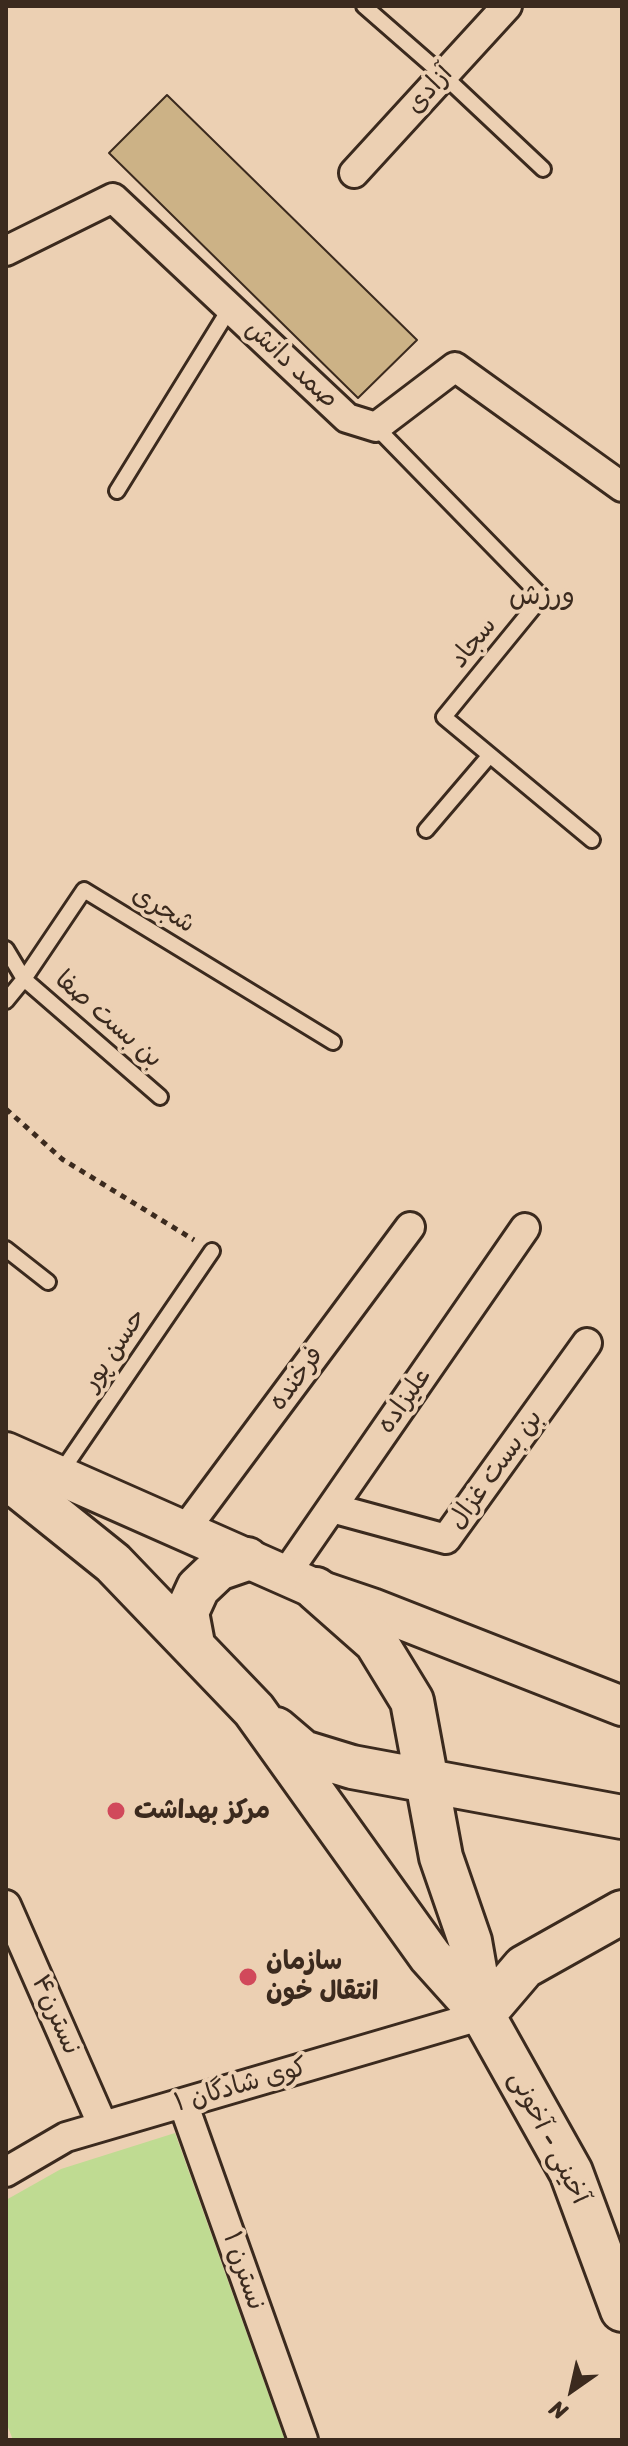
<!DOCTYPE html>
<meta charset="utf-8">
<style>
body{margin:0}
#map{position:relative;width:628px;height:2446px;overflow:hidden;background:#ecd0b3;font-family:Sriracha,sans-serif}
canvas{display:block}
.frame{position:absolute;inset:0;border:8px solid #3b2a1e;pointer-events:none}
.north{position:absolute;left:532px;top:2350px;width:80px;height:80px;-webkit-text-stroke:6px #ecd0b3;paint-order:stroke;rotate:214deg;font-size:22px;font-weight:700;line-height:32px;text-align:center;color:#3b2a1e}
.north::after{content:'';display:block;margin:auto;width:28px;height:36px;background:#3b2a1e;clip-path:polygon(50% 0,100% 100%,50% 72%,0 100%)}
</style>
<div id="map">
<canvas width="628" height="2446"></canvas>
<div class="frame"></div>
<div class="north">N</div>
</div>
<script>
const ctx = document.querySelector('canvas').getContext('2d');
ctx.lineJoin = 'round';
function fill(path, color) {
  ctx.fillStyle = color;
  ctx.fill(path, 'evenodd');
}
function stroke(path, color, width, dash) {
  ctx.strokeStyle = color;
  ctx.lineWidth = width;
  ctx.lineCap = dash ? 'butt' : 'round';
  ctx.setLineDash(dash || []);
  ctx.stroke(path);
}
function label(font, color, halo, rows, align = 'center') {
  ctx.font = font + ' Sriracha,"Playpen Sans Arabic",sans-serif';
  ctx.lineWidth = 8;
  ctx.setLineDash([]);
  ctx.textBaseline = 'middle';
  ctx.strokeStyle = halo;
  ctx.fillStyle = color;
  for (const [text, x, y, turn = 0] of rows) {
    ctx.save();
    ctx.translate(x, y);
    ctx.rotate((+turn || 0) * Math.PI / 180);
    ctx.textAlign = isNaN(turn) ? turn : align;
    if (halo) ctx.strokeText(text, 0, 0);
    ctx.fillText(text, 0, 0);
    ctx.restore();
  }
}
fill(new Path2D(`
 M 175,2133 L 285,2440 L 13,2440 L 6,2422 L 6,2200 L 61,2169 Z`), '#bfdb92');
const building = new Path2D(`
 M 167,95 L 417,340 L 358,398 L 109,153 Z`);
fill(building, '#ccb286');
stroke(building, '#3b2a1e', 2);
const service = new Path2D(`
 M 364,6 L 443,75 L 543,169
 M 376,427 L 542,597 L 444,717 L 592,840
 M 117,491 L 230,308
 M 426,830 L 490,755
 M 6,949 L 24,979 L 160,1097
 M 6,1001 L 24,979 L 84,890 L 333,1042
 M 6,1249 L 48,1282
 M 59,1475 L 212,1251`);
const minor = new Path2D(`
 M 354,173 L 507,6
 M 6,251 L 113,198 L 347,418 L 376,427 L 455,367 L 622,487
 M 332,1508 L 446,1539 L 587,1343
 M 184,1531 L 410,1227
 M 285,1575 L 525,1228
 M 6,1905 L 103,2126
 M 183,2103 L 303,2440
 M 6,2172 L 66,2137 L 483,2015`);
const secondary = new Path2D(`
 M 6,1452 L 316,1589 L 372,1608 L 622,1706`);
const primary = new Path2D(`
 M 6,1477 L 113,1563 L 254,1710 L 430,1956 L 483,2015 L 571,2172 L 622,2310
 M 316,1589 L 376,1642 L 412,1701 L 441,1857 L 470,1941 L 483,2015
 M 193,1644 L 187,1612 L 198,1588 L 218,1569 L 247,1559
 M 276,1729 L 303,1752 L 352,1767 L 622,1817
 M 483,2015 L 524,1967 L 622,1912`);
stroke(service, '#3b2a1e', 20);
stroke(minor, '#3b2a1e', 34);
stroke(secondary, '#3b2a1e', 44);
stroke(primary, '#3b2a1e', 48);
stroke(new Path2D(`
 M 6,1109 L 62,1159 L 194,1240`), '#3b2a1e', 5, [6, 6]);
stroke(service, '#ecd0b3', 14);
stroke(minor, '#ecd0b3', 28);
stroke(secondary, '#ecd0b3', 38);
stroke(primary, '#ecd0b3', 42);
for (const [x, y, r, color] of [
 [116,1811,10,"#d1495b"],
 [248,1977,10,"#d1495b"]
]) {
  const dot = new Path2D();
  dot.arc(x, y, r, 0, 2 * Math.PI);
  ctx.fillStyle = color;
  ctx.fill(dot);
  stroke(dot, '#ecd0b3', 3);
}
label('26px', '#3b2a1e', '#ecd0b3', [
 ["آزادی",430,90,-48],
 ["صمد دانش",291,365,43],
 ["سجاد",474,643,-51],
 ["شجری",163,910,31],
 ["بن بست صفا",108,1020,41],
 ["حسن پور",115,1350,-56],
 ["فرخنده",297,1379,-53],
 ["علیزاده",405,1401,-55],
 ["بن بست غزال",496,1470,-54],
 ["نسترن۴",55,2015,66],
 ["کوی شادگان ۱",241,2086,-16],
 ["آخینی - آخونی",548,2138,63],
 ["نسترن ۱",243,2271,71]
]);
label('bold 26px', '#3b2a1e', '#ecd0b3', [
 ["مرکز بهداشت",134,1811],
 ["سازمان",266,1962],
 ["انتقال خون",266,1992]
], 'left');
label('28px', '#3b2a1e', '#ecd0b3', [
 ["ورزش",542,597]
]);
</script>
